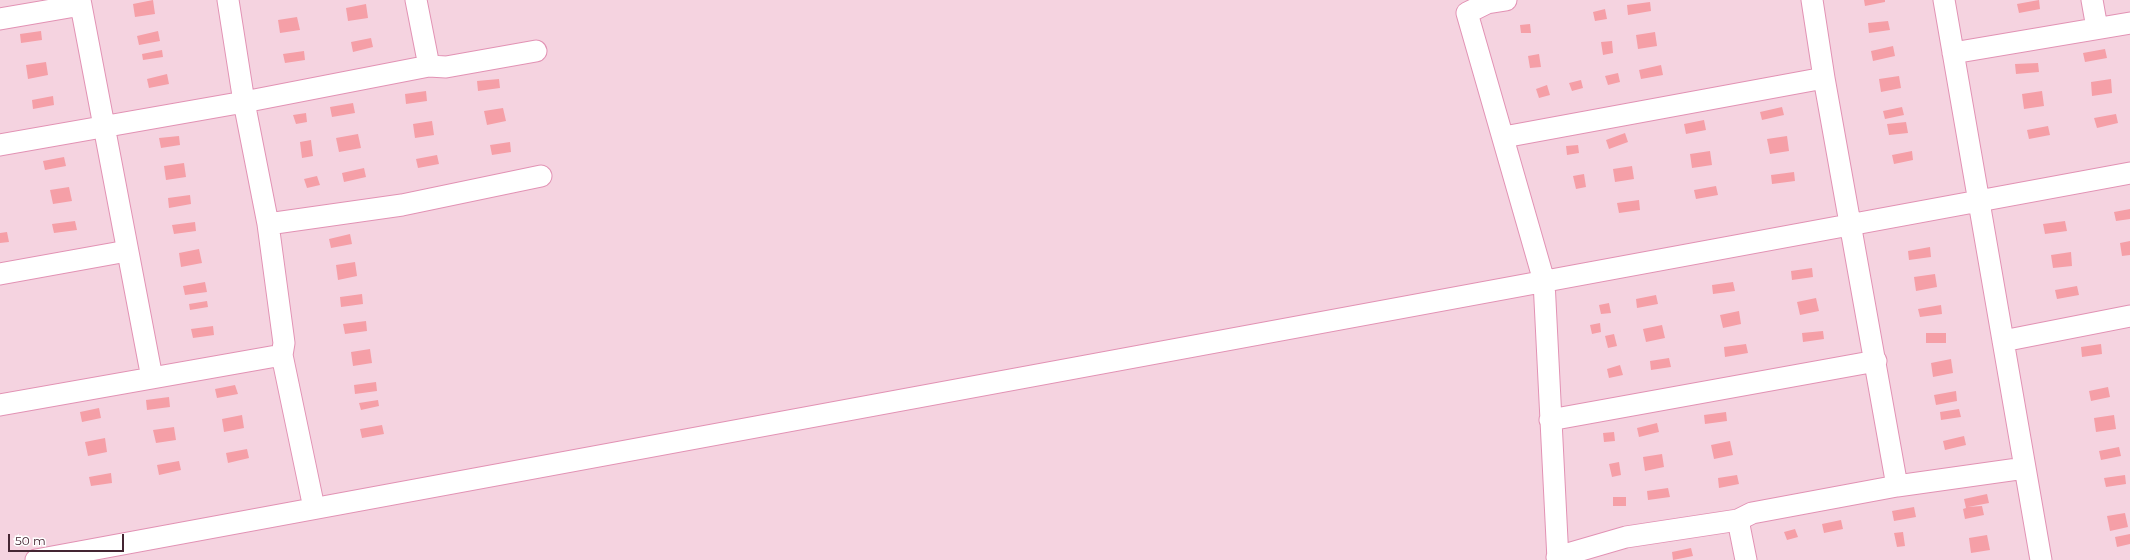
<!DOCTYPE html>
<style>
body{margin:0}
#map{position:relative;width:2130px;height:560px;overflow:hidden;background:#f5d3e0;font-family:Montserrat,sans-serif}
canvas{display:block}
.scale{position:absolute;left:8px;top:534px;width:116px;height:18px;box-sizing:border-box;border:2px solid #442532;border-top:0;padding-left:5px;font-size:12px;line-height:14px;white-space:nowrap;color:#442532;-webkit-text-stroke:3px #fff;paint-order:stroke}
</style>
<div id="map">
<canvas width="2130" height="560"></canvas>
<div class="scale">50 m</div>
</div>
<script>
const ctx = document.querySelector('canvas').getContext('2d');
ctx.lineJoin = 'round';
function fill(path, color) {
  ctx.fillStyle = color;
  ctx.fill(path, 'evenodd');
}
function stroke(path, color, width, dash) {
  ctx.strokeStyle = color;
  ctx.lineWidth = width;
  ctx.lineCap = dash ? 'butt' : 'round';
  ctx.setLineDash(dash || []);
  ctx.stroke(path);
}
fill(new Path2D(`
 M 153,0 L 155,14 L 135,17 L 133,4 Z
 M 1864,0 L 1885,0 L 1885,2 L 1865,6 Z
 M 2039,0 L 2040,9 L 2019,13 L 2017,4 Z
 M 1650,2 L 1651,11 L 1628,15 L 1627,5 Z
 M 366,4 L 368,18 L 348,21 L 346,8 Z
 M 1605,9 L 1607,19 L 1595,21 L 1593,12 Z
 M 297,17 L 300,30 L 280,33 L 278,20 Z
 M 1888,21 L 1890,30 L 1869,33 L 1868,23 Z
 M 1530,24 L 1531,33 L 1521,33 L 1520,25 Z
 M 41,31 L 42,40 L 21,43 L 20,34 Z
 M 158,31 L 160,41 L 139,45 L 137,36 Z
 M 1655,32 L 1657,46 L 1638,49 L 1636,35 Z
 M 371,38 L 373,47 L 353,52 L 351,42 Z
 M 1612,41 L 1613,53 L 1603,55 L 1601,42 Z
 M 1893,46 L 1895,56 L 1873,61 L 1871,51 Z
 M 2105,49 L 2107,58 L 2085,62 L 2083,53 Z
 M 162,50 L 163,57 L 143,60 L 142,54 Z
 M 304,51 L 305,60 L 285,63 L 283,54 Z
 M 1539,54 L 1541,67 L 1530,68 L 1528,56 Z
 M 46,62 L 48,75 L 28,79 L 26,65 Z
 M 2038,63 L 2039,72 L 2016,74 L 2015,64 Z
 M 1661,65 L 1663,75 L 1641,79 L 1639,70 Z
 M 1618,73 L 1620,82 L 1608,85 L 1605,76 Z
 M 167,74 L 169,84 L 149,88 L 147,79 Z
 M 1899,76 L 1901,88 L 1881,92 L 1879,79 Z
 M 499,79 L 500,88 L 478,91 L 477,81 Z
 M 2111,79 L 2112,93 L 2092,96 L 2091,82 Z
 M 1581,80 L 1583,88 L 1572,91 L 1569,83 Z
 M 1547,85 L 1550,95 L 1539,98 L 1536,89 Z
 M 426,91 L 427,101 L 406,104 L 405,94 Z
 M 2042,91 L 2044,106 L 2024,109 L 2022,94 Z
 M 53,96 L 54,105 L 33,109 L 32,100 Z
 M 353,103 L 355,113 L 332,117 L 330,107 Z
 M 1782,107 L 1784,115 L 1762,120 L 1760,112 Z
 M 1902,107 L 1904,115 L 1885,119 L 1883,111 Z
 M 503,108 L 506,121 L 487,125 L 484,111 Z
 M 306,113 L 307,122 L 296,124 L 293,115 Z
 M 2116,114 L 2118,123 L 2097,128 L 2094,118 Z
 M 1704,120 L 1706,130 L 1686,134 L 1684,124 Z
 M 432,121 L 434,135 L 415,138 L 413,124 Z
 M 1906,122 L 1908,133 L 1889,135 L 1887,124 Z
 M 2048,126 L 2050,135 L 2029,139 L 2027,130 Z
 M 1625,133 L 1628,142 L 1609,149 L 1606,140 Z
 M 358,134 L 361,148 L 339,152 L 336,138 Z
 M 179,136 L 180,145 L 161,148 L 159,138 Z
 M 1787,136 L 1789,151 L 1770,154 L 1767,139 Z
 M 311,140 L 313,156 L 302,158 L 300,142 Z
 M 510,142 L 511,152 L 492,155 L 490,145 Z
 M 1578,145 L 1579,153 L 1567,155 L 1566,146 Z
 M 1710,151 L 1712,165 L 1692,168 L 1690,154 Z
 M 1912,151 L 1913,160 L 1894,164 L 1892,155 Z
 M 437,155 L 439,164 L 418,168 L 416,159 Z
 M 64,157 L 66,166 L 45,170 L 43,161 Z
 M 184,163 L 186,177 L 166,180 L 164,166 Z
 M 1632,166 L 1634,179 L 1615,182 L 1613,169 Z
 M 364,168 L 366,177 L 344,182 L 342,173 Z
 M 1794,172 L 1795,181 L 1772,184 L 1771,175 Z
 M 1584,174 L 1586,187 L 1576,189 L 1573,176 Z
 M 317,176 L 320,185 L 307,188 L 304,179 Z
 M 1716,186 L 1718,195 L 1696,199 L 1694,190 Z
 M 69,187 L 72,201 L 53,204 L 50,190 Z
 M 190,195 L 191,204 L 169,208 L 168,198 Z
 M 1639,200 L 1640,210 L 1619,213 L 1617,203 Z
 M 2130,209 L 2130,219 L 2116,221 L 2114,212 Z
 M 75,221 L 77,230 L 54,233 L 52,224 Z
 M 2065,221 L 2067,231 L 2045,234 L 2043,224 Z
 M 195,222 L 196,231 L 174,234 L 172,225 Z
 M 7,232 L 9,242 L 0,243 L 0,233 Z
 M 350,234 L 352,244 L 331,248 L 329,239 Z
 M 2130,241 L 2130,255 L 2122,256 L 2120,243 Z
 M 1930,247 L 1931,257 L 1909,260 L 1908,251 Z
 M 199,249 L 202,263 L 181,267 L 179,253 Z
 M 2071,252 L 2072,266 L 2053,268 L 2051,255 Z
 M 355,262 L 357,276 L 338,280 L 336,265 Z
 M 1812,268 L 1813,277 L 1792,280 L 1791,271 Z
 M 1935,274 L 1937,287 L 1916,291 L 1914,277 Z
 M 205,282 L 207,292 L 185,295 L 183,286 Z
 M 1733,282 L 1735,291 L 1713,294 L 1712,285 Z
 M 2077,286 L 2079,295 L 2057,299 L 2055,290 Z
 M 362,294 L 363,304 L 341,307 L 340,297 Z
 M 1656,295 L 1658,304 L 1637,308 L 1636,299 Z
 M 1816,298 L 1819,311 L 1800,315 L 1797,302 Z
 M 207,301 L 208,307 L 190,310 L 189,304 Z
 M 1609,303 L 1611,313 L 1601,314 L 1599,305 Z
 M 1941,305 L 1942,314 L 1920,317 L 1918,309 Z
 M 1739,311 L 1741,324 L 1723,328 L 1720,315 Z
 M 366,321 L 367,331 L 345,334 L 343,324 Z
 M 1600,323 L 1601,332 L 1592,334 L 1590,325 Z
 M 1662,325 L 1665,338 L 1646,342 L 1643,329 Z
 M 213,326 L 214,335 L 193,338 L 191,329 Z
 M 1823,331 L 1824,339 L 1803,342 L 1802,333 Z
 M 1926,333 L 1946,333 L 1946,343 L 1926,343 Z
 M 1614,334 L 1617,346 L 1608,348 L 1605,336 Z
 M 1746,344 L 1748,353 L 1725,357 L 1724,347 Z
 M 2101,344 L 2102,354 L 2082,357 L 2081,347 Z
 M 370,349 L 372,363 L 353,366 L 351,352 Z
 M 1669,358 L 1671,367 L 1651,370 L 1650,361 Z
 M 1951,359 L 1953,373 L 1933,377 L 1931,363 Z
 M 1620,365 L 1623,375 L 1609,378 L 1607,369 Z
 M 376,382 L 377,391 L 355,394 L 354,385 Z
 M 235,385 L 238,394 L 217,398 L 215,389 Z
 M 2108,387 L 2110,397 L 2091,401 L 2089,391 Z
 M 1956,391 L 1957,401 L 1936,405 L 1934,395 Z
 M 169,397 L 170,407 L 147,410 L 146,400 Z
 M 378,400 L 379,406 L 361,410 L 359,403 Z
 M 99,408 L 101,418 L 82,422 L 80,412 Z
 M 1959,409 L 1961,417 L 1941,420 L 1940,412 Z
 M 1726,412 L 1727,421 L 1705,424 L 1704,415 Z
 M 242,415 L 244,428 L 224,432 L 222,419 Z
 M 2114,415 L 2116,429 L 2096,432 L 2094,418 Z
 M 1657,423 L 1659,432 L 1639,437 L 1637,428 Z
 M 382,425 L 384,434 L 362,438 L 360,429 Z
 M 174,427 L 176,440 L 156,443 L 153,430 Z
 M 1614,432 L 1615,441 L 1604,442 L 1603,433 Z
 M 1964,436 L 1966,445 L 1945,450 L 1943,441 Z
 M 105,438 L 107,452 L 88,456 L 85,442 Z
 M 1730,441 L 1733,455 L 1714,459 L 1711,445 Z
 M 2119,447 L 2121,456 L 2101,460 L 2099,451 Z
 M 247,449 L 249,458 L 228,463 L 226,453 Z
 M 1662,454 L 1664,467 L 1645,471 L 1643,457 Z
 M 179,461 L 181,470 L 159,475 L 157,465 Z
 M 1619,462 L 1621,475 L 1612,477 L 1609,464 Z
 M 111,473 L 112,483 L 91,486 L 89,477 Z
 M 1737,475 L 1739,484 L 1719,488 L 1718,478 Z
 M 2125,475 L 2126,484 L 2106,487 L 2104,478 Z
 M 1668,488 L 1670,497 L 1648,500 L 1647,491 Z
 M 1987,494 L 1989,503 L 1968,507 L 1982,506 L 1984,515 L 1965,519 L 1963,509 L 1966,508 L 1964,499 Z
 M 1613,497 L 1626,497 L 1626,506 L 1613,506 Z
 M 1914,507 L 1916,517 L 1894,521 L 1892,511 Z
 M 2125,513 L 2128,527 L 2110,531 L 2107,516 Z
 M 1841,520 L 1843,529 L 1824,533 L 1822,524 Z
 M 1795,529 L 1798,537 L 1787,540 L 1784,532 Z
 M 1903,532 L 1905,546 L 1897,547 L 1894,533 Z
 M 2130,534 L 2130,544 L 2117,547 L 2115,537 Z
 M 1987,535 L 1990,550 L 1971,553 L 1969,538 Z
 M 1691,548 L 1693,556 L 1673,560 L 1672,552 Z`), '#f59fa7');
const minor = new Path2D(`
 M 80,0 L 152,378
 M 228,0 L 244,102 L 268,224 L 284,343 L 282,355 L 314,508
 M 416,0 L 429,66
 M 1506,0 L 1487,3 L 1467,13 L 1544,281 L 1558,560
 M 1812,0 L 1824,78 L 1897,486
 M 1944,0 L 2041,560
 M 2092,0 L 2097,28
 M 0,19 L 81,5
 M 1953,53 L 2130,23
 M 1504,137 L 1824,78
 M 0,145 L 244,102 L 429,66 L 446,67 L 536,51
 M 268,224 L 402,205 L 541,176
 M 0,274 L 127,251
 M 2003,341 L 2130,316
 M 0,405 L 282,355
 M 1550,420 L 1876,361
 M 1738,520 L 1746,560
 M 1557,557 L 1626,537 L 1738,520 L 1752,513 L 1897,486 L 2025,468
 M 36,560 L 2130,173`);
stroke(minor, '#e292b4', 23);
stroke(minor, '#fff', 21);
</script>
